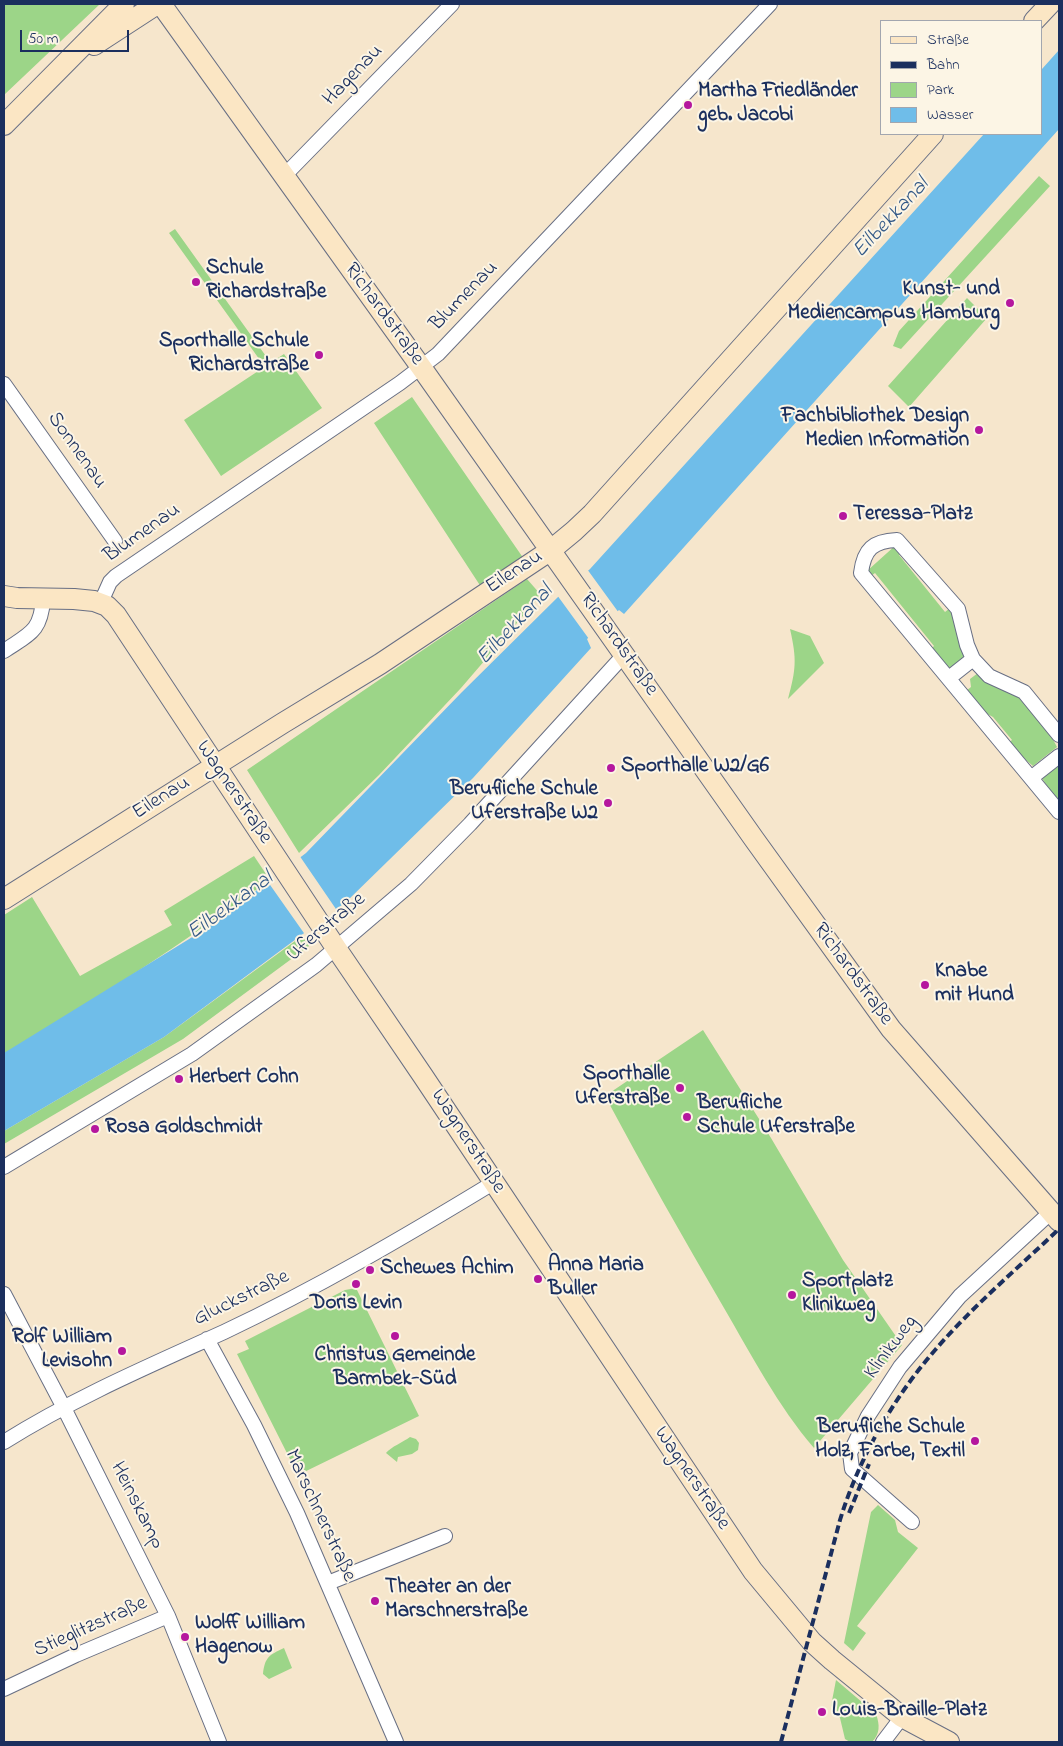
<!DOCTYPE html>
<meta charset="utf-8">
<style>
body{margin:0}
#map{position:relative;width:1063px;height:1746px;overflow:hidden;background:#f6e6cc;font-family:"Indie Flower",sans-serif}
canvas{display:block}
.frame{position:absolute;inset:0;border:5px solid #1b2f5e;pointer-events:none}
.legend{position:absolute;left:880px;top:20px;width:162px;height:115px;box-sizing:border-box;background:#fcf5e5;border:1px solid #a2a6af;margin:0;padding:6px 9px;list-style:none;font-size:15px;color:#1b2f5e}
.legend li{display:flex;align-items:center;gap:10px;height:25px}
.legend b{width:25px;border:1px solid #a2a6af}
.scale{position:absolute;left:20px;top:30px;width:109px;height:22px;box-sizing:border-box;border:2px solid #1b2f5e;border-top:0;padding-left:6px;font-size:15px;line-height:18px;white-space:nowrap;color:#1b2f5e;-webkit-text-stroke:4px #fcf5e5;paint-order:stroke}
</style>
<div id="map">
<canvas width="1063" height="1746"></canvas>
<div class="frame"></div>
<ul class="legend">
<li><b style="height:6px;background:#fbe6c4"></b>Straße</li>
<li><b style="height:6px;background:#1b2f5e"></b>Bahn</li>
<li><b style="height:14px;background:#9cd588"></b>Park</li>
<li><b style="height:14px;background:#6fbde9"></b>Wasser</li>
</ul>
<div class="scale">50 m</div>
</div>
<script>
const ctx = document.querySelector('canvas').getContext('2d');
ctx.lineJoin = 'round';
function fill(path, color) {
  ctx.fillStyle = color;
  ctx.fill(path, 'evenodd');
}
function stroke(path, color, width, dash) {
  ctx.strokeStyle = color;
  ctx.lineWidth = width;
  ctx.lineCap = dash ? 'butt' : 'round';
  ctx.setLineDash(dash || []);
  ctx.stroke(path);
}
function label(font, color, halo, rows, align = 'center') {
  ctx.font = font + ' "Indie Flower",sans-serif';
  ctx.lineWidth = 4;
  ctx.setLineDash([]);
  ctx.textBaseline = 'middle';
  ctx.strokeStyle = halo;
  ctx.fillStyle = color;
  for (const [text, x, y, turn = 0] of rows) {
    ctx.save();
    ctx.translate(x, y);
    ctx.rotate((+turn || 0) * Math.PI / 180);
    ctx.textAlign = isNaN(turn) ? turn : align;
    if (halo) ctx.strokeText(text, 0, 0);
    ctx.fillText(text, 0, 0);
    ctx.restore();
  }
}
fill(new Path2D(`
 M 4,4 L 100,4 L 4,95 Z
 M 1039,176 L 1050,186 L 901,349 L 893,346 L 899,331 Z
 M 175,229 L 268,359 L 262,363 L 169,233 Z
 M 967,298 L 987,318 L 909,407 L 888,386 Z
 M 284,354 L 322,408 L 221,476 L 184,420 Z
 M 412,397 L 526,562 L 483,590 L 374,423 Z
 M 897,544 L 902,550 L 899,555 L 945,612 L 950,608 L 954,613 L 965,659 L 949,672 L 930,650 L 934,646 L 875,573 L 871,576 L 867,571 Z
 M 527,579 L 541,595 L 461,688 L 379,775 L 299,853 L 247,770 Z
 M 790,629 L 810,636 L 824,663 L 788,699 C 796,669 797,660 790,629 Z
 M 978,673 L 989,684 L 1017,694 L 1043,721 L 1057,747 L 1033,766 L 1007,744 L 1012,740 L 993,717 L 980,710 L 966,691 L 971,687 L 970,679 Z
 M 1059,763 L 1059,803 L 1041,777 Z
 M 254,856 L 270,880 C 184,942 95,1001 4,1055 L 4,915 L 32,897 L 80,976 L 172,925 L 164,911 Z
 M 302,936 L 309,946 L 183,1039 L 4,1144 L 4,1131 L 164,1037 Z
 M 703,1030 L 771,1138 L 843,1260 L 902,1345 L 814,1448 C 778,1406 752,1356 724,1308 C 683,1238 643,1167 605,1096 Z
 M 356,1288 L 419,1416 L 298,1475 L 237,1354 L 249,1349 L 245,1341 L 345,1290 Z
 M 410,1437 L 416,1439 L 419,1443 L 418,1450 L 412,1454 L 398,1457 L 397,1462 L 386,1453 C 391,1447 403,1442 410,1437 Z
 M 878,1505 L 895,1520 L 898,1532 L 918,1548 L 857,1626 L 866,1633 L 853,1651 L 844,1643 L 871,1512 Z
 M 284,1648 L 292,1668 L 269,1679 L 263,1674 C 265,1657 269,1655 284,1648 Z
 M 836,1680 L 876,1714 C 880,1725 880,1734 872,1742 L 850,1742 L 845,1739 L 840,1718 L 831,1706 Z`), '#9cd588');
fill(new Path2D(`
 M 1059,50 L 1059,129 L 624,614 L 619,610 L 587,639 L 591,648 L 473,778 L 346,902 L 164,1037 L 4,1131 L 4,1053 L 207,928 L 306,853 L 462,692 L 558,597 L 590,569 L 984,134 L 1042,134 L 1042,69 Z`), '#6fbde9');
fill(new Path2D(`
 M 587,569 L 619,613 L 589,639 L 557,595 Z
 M 299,855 L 338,912 L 306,936 L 268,882 Z`), '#f6e6cc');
const street = new Path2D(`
 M 283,177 L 452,4
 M 4,384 L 115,541
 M 101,602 L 110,582 L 116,576 L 400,383 L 438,354 L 770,4
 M 4,651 C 29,634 41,632 43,599
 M 949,678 L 973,659
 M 1059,735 L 1024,692 L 989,676 L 973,659 L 967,645 L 958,609 L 897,540 C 873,541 864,549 861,573 L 1059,812
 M 1031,778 L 1059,756
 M 4,1167 L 192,1054 L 316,965 L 411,884 L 470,824 L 624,655
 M 4,1294 L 63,1406 L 168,1616 L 219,1742
 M 207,1339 L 254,1425 L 297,1513 L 396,1742
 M 4,1442 C 74,1398 149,1366 224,1332 C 317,1288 406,1236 493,1183
 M 912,1522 L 852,1469 L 850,1453 L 868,1416 L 900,1367 L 960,1296 L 1051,1212
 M 328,1583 L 445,1536
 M 4,1689 L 76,1655 L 168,1616
 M 883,1742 L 902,1717`);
const secondary = new Path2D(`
 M 161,4 L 421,367 L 754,839 L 891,1029 L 1059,1221
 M 1034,21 L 1050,4
 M 94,45 L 157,4
 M 4,125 L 124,4
 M 4,596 L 17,598 L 74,599 L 94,601 L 107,606 L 116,615 L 336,948 L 423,1076 L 753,1571 L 812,1642 L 832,1660 L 902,1717 L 949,1742
 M 4,899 L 283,723 L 380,664 L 551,550 L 574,531 L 592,514 L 933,134`);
stroke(street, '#686f84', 16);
stroke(secondary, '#686f84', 22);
stroke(street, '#fff', 14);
stroke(secondary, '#fbe6c4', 20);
stroke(new Path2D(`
 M 849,1513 L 869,1464
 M 781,1742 L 840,1520 C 859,1458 893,1398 936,1349 C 973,1306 1018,1268 1059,1229`), '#1b2f5e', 4, [8, 4]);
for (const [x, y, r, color] of [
 [688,105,5,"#b5179e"],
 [196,282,5,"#b5179e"],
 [1010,303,5,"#b5179e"],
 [319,355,5,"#b5179e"],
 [979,430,5,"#b5179e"],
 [843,516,5,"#b5179e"],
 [611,768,5,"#b5179e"],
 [608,803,5,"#b5179e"],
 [925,985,5,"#b5179e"],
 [179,1079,5,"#b5179e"],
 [680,1088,5,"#b5179e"],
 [687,1117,5,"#b5179e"],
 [95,1129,5,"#b5179e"],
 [370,1270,5,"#b5179e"],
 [538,1279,5,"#b5179e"],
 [356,1284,5,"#b5179e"],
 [792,1295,5,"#b5179e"],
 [395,1336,5,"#b5179e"],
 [122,1351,5,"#b5179e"],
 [975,1441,5,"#b5179e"],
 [375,1601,5,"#b5179e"],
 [185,1637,5,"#b5179e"],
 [822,1712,5,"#b5179e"]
]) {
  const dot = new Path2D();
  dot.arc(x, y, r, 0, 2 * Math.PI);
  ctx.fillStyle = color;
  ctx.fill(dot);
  stroke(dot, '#fcf5e5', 2);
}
label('21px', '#1b2f5e', '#fcf5e5', [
 ["Hagenau",354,76,-46],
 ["Blumenau",465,297,-46],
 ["Richardstraße",383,315,54],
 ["Sonnenau",76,451,55],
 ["Blumenau",143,534,-35],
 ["Eilenau",515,573,-33],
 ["Richardstraße",618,645,55],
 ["Wagnerstraße",233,793,56],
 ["Eilenau",162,799,-32],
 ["Uferstraße",327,928,-40],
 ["Richardstraße",852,975,54],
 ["Wagnerstraße",467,1142,57],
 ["Gluckstraße",242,1299,-26],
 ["Klinikweg",892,1348,-53],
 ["Wagnerstraße",691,1479,56],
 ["Heinskamp",136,1506,63],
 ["Marschnerstraße",319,1516,65],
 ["Stieglitzstraße",91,1628,-24]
]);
label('bold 21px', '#1b2f5e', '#fcf5e5', [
 ["Martha Friedländer",698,93],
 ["geb. Jacobi",698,117],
 ["Schule",206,270],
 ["Richardstraße",206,294],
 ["Kunst- und",1000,291,"right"],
 ["Mediencampus Hamburg",1000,315,"right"],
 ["Sporthalle Schule",309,343,"right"],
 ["Richardstraße",309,367,"right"],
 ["Fachbibliothek Design",969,418,"right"],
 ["Medien Information",969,442,"right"],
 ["Teressa-Platz",853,516],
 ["Sporthalle W2/G6",621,768],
 ["Berufliche Schule",598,791,"right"],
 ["Uferstraße W2",598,815,"right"],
 ["Knabe",935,973],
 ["mit Hund",935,997],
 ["Sporthalle",670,1076,"right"],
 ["Uferstraße",670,1100,"right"],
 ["Herbert Cohn",189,1079],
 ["Berufliche",697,1105],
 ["Schule Uferstraße",697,1129],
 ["Rosa Goldschmidt",105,1129],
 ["Anna Maria",548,1267],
 ["Buller",548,1291],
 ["Schewes Achim",380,1270],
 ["Sportplatz",802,1283],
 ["Klinikweg",802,1307],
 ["Doris Levin",356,1305,"center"],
 ["Rolf William",112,1339,"right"],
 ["Levisohn",112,1363,"right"],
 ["Christus Gemeinde",395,1357,"center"],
 ["Barmbek-Süd",395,1381,"center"],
 ["Berufliche Schule",965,1429,"right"],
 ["Holz, Farbe, Textil",965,1453,"right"],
 ["Theater an der",385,1589],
 ["Marschnerstraße",385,1613],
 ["Wolff William",195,1625],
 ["Hagenow",195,1649],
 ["Louis-Braille-Platz",832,1712]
], 'left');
label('italic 22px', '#345a88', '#fcf5e5', [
 ["Eilbekkanal",892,219,-47],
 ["Eilbekkanal",516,626,-47],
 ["Eilbekkanal",231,907,-36]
]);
</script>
